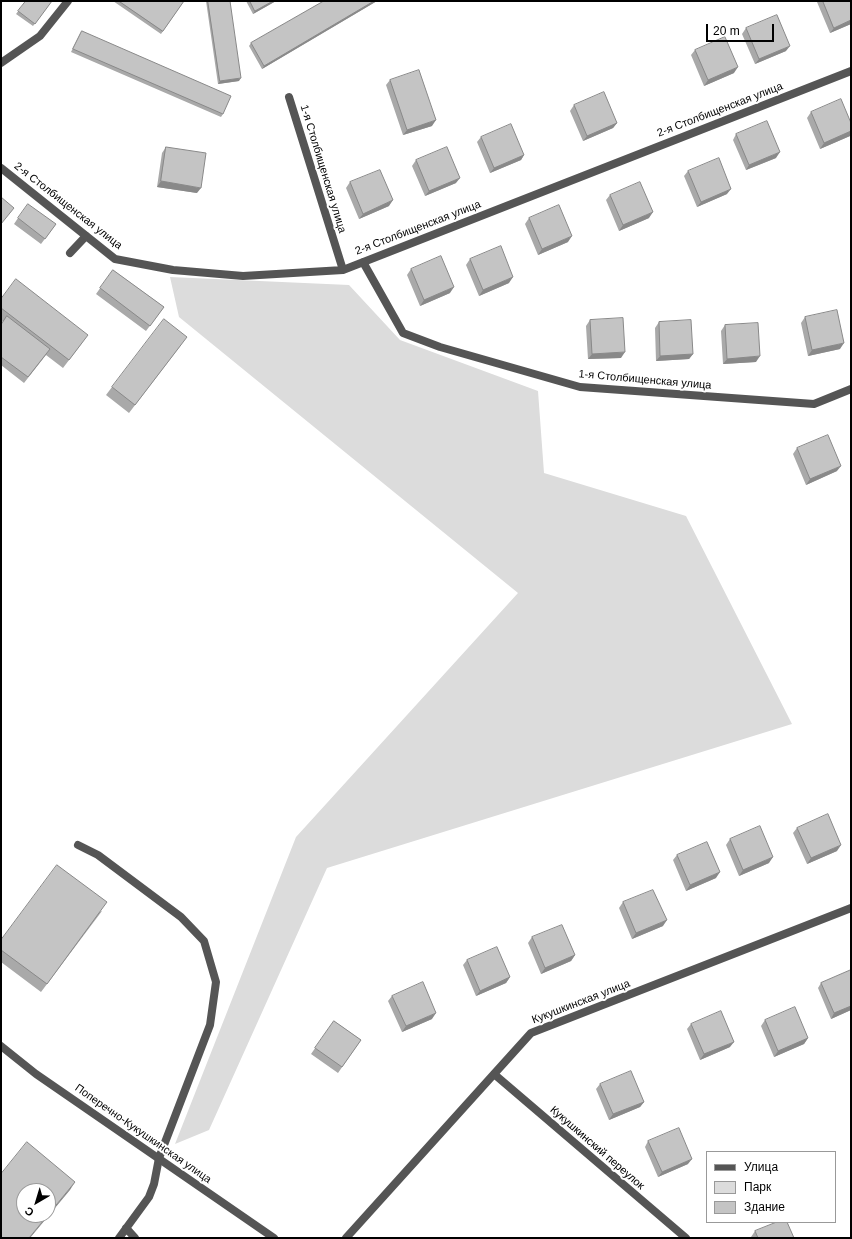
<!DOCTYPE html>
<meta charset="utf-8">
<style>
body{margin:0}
#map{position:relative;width:852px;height:1239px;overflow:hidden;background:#fff;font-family:Arial,sans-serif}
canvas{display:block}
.frame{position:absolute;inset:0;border:2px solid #000;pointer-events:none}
.legend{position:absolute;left:706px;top:1151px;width:130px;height:72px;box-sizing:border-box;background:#fff;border:1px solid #999;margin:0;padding:5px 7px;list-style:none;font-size:12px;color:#000}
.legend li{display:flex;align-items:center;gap:8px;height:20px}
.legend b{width:20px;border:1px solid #999}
.north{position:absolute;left:16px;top:1183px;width:40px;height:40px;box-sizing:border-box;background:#fff;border:1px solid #999;border-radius:50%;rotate:218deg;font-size:11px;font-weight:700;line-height:16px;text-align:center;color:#000}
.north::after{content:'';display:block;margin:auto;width:14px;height:18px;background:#000;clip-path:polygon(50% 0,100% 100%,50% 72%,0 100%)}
.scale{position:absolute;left:706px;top:24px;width:68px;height:18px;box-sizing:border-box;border:2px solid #000;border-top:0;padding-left:5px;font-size:12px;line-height:14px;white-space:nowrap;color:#000;-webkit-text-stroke:3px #fff;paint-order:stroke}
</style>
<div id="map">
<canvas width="852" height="1239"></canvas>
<div class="frame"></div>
<ul class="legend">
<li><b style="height:5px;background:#555"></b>Улица</li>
<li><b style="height:11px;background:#dcdcdc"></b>Парк</li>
<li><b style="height:11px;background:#c4c4c4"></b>Здание</li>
</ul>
<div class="north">С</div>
<div class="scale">20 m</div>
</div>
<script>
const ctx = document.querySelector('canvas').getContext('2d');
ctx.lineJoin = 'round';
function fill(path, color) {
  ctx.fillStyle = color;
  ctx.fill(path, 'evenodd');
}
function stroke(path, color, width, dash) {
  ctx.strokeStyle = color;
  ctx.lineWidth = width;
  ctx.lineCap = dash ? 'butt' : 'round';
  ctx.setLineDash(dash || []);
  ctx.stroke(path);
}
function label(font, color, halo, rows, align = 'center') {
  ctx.font = font + ' Arial,sans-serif';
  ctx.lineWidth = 4;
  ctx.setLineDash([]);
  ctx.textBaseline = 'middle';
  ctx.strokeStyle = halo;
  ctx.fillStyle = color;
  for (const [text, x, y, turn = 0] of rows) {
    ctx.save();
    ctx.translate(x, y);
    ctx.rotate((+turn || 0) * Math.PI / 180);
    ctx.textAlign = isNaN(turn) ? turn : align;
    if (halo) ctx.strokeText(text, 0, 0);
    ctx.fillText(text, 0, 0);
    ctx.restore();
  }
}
fill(new Path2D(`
 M 170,277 L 349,285 L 400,340 L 538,391 L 544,473 L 686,516 L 792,724 L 327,868 L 209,1130 L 175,1144 L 296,837 L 518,593 L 179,317 Z`), '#dcdcdc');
stroke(new Path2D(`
 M 1,63 L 40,36 L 68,1
 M 70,253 L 86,236
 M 78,845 L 98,855 L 181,917 L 204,941 L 216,982 L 210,1025 L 159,1158 L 154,1184 L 149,1197 L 119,1238
 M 126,1228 L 135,1238`), '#555', 8);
stroke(new Path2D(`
 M 289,97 L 343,270
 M 1,168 L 115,259 L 173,270 L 243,276 L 343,270 L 851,71
 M 363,262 L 403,333 L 440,347 L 580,387 L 814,404 L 851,389
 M 1,1046 L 36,1074 L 274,1238
 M 494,1074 L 686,1238
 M 346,1238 L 531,1033 L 851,908`), '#555', 8);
fill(new Path2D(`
 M 26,1 L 52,1 L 33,26 L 16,14 Z
 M 113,1 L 184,1 L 161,34 Z
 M 206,1 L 230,1 L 239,81 L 218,84 Z
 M 246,1 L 276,1 L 253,14 Z
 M 324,1 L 377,1 L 262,69 L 249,46 L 251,43 Z
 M 818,1 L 851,1 L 851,24 L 830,33 L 817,2 Z
 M 746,28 L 786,51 L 755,64 L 742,34 Z
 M 82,31 L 223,114 L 221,117 L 71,52 L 80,34 Z
 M 695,50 L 734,73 L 704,86 L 691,55 Z
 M 390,80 L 432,126 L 403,135 L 386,85 Z
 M 574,105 L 617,123 L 613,128 L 583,141 L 570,111 Z
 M 811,112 L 851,123 L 851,134 L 850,136 L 820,149 L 807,118 Z
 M 736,134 L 776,158 L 746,170 L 733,140 Z
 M 481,137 L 524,155 L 521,160 L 490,173 L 477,142 Z
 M 166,147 L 197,193 L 157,187 L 162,153 Z
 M 416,160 L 456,183 L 425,196 L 412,166 Z
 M 688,171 L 727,194 L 697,207 L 684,176 Z
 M 350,182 L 389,206 L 359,219 L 346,188 Z
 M 610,195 L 649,218 L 619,231 L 606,200 Z
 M 18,218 L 56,224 L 41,244 L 14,224 Z
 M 529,218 L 568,242 L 538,255 L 525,224 Z
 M 470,259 L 509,283 L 479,296 L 466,265 Z
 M 411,269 L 450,293 L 420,306 L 407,275 Z
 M 113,270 L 164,307 L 146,331 L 96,294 Z
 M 1,299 L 82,343 L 63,368 L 46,355 L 24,383 L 1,365 L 1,325 L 3,322 L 1,320 Z
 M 805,317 L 840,349 L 808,356 L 801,323 Z
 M 590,320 L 621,358 L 588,359 L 586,326 Z
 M 659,322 L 693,354 L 689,359 L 656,361 L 655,328 Z
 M 725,325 L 756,362 L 723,364 L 721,331 Z
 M 181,345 L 129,413 L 106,395 L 112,387 Z
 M 797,448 L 837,471 L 806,485 L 793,454 Z
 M 797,828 L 837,851 L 807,864 L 793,833 Z
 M 730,839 L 769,863 L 739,876 L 726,845 Z
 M 677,855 L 716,878 L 686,891 L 673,860 Z
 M 623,902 L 663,926 L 632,939 L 619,908 Z
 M 102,911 L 41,992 L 1,962 L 1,940 Z
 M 532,937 L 575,955 L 571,961 L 541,974 L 528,943 Z
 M 467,960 L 510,977 L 506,983 L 476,996 L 463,965 Z
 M 851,970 L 851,1010 L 831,1019 L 818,988 L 821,983 Z
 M 392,996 L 432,1019 L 402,1032 L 388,1001 Z
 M 765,1020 L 808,1038 L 804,1044 L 774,1057 L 761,1026 Z
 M 334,1021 L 361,1040 L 338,1073 L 311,1054 Z
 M 691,1024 L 730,1047 L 700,1060 L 687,1029 Z
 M 600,1084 L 644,1102 L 640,1107 L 609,1120 L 596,1089 Z
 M 648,1141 L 688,1164 L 658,1177 L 645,1147 Z
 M 755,1231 L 794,1238 L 752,1238 L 751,1237 Z`), '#a9a9a9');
fill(new Path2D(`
 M 273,1 L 276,1 L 253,14 L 255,11 Z
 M 374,1 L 377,1 L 262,69 L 264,66 Z
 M 851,20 L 851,24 L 830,33 L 834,28 Z
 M 790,46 L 786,51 L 755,64 L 759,59 Z
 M 738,67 L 734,73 L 704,86 L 708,80 Z
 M 241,78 L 239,81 L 218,84 L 220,81 Z
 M 436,120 L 432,126 L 403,135 L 407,130 Z
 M 617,123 L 613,128 L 583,141 L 587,136 Z
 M 851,131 L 851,134 L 850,136 L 820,149 L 824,143 Z
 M 780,152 L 776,158 L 746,170 L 749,165 Z
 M 524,155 L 521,160 L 490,173 L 494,168 Z
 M 460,178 L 456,183 L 425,196 L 429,191 Z
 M 161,181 L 201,188 L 197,193 L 157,187 Z
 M 731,189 L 727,194 L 697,207 L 701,202 Z
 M 393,200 L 389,206 L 359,219 L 363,214 Z
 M 653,212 L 649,218 L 619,231 L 623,225 Z
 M 572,236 L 568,242 L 538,255 L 542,249 Z
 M 513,277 L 509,283 L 479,296 L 483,290 Z
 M 454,287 L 450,293 L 420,306 L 424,300 Z
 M 844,343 L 840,349 L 808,356 L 812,350 Z
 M 625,352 L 621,358 L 588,359 L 592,354 Z
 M 693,354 L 689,359 L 656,361 L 660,356 Z
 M 760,356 L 756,362 L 723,364 L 727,359 Z
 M 841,466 L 837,471 L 806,485 L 810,479 Z
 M 841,845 L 837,851 L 807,864 L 811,858 Z
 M 773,857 L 769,863 L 739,876 L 743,870 Z
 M 720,872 L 716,878 L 686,891 L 690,885 Z
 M 667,920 L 663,926 L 632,939 L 636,933 Z
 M 575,955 L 571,961 L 541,974 L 545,968 Z
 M 510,977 L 506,983 L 476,996 L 480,991 Z
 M 851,1006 L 851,1010 L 831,1019 L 834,1013 Z
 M 436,1013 L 432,1019 L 402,1032 L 406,1026 Z
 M 808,1038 L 804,1044 L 774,1057 L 778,1051 Z
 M 734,1042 L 730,1047 L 700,1060 L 704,1054 Z
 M 644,1102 L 640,1107 L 609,1120 L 613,1114 Z
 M 692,1159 L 688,1164 L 658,1177 L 662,1172 Z
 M 75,1182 L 70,1190 L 30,1238 L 29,1238 Z`), '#898989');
const building = new Path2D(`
 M 26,1 L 52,1 L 35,24 L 18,11 Z
 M 119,1 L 184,1 L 163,31 Z
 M 208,1 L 230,1 L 241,78 L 220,81 Z
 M 250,1 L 273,1 L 255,11 Z
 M 324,1 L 374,1 L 264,66 L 251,43 Z
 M 823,1 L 851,1 L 851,20 L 834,28 Z
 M 777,15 L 790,46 L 759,59 L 746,28 Z
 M 82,31 L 231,96 L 223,114 L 73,49 Z
 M 725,37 L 738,67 L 708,80 L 695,50 Z
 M 419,70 L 436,120 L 407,130 L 390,80 Z
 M 604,92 L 617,123 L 587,136 L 574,105 Z
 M 841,99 L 851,123 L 851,131 L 824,143 L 811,112 Z
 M 767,121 L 780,152 L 749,165 L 736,134 Z
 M 511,124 L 524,155 L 494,168 L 481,137 Z
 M 166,147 L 206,153 L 201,188 L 161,181 Z
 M 447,147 L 460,178 L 429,191 L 416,160 Z
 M 719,158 L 731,189 L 701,202 L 688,171 Z
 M 380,170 L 393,200 L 363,214 L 350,182 Z
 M 640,182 L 653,212 L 623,225 L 610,195 Z
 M 1,197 L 14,208 L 1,224 Z
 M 28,204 L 56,224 L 45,239 L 18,218 Z
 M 559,205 L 572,236 L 542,249 L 529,218 Z
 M 501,246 L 513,277 L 483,290 L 470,259 Z
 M 441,256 L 454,287 L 424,300 L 411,269 Z
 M 113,270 L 164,307 L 150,326 L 100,288 Z
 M 16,279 L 88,335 L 69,360 L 1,308 L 1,299 Z
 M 837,310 L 844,343 L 812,350 L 805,317 Z
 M 7,316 L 50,349 L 28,377 L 1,357 L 1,325 Z
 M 623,318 L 625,352 L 592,354 L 590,320 Z
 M 164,319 L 187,337 L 135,405 L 112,387 Z
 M 691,320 L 693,354 L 660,356 L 659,322 Z
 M 758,323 L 760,356 L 727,359 L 725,325 Z
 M 828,435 L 841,466 L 810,479 L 797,448 Z
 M 828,814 L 841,845 L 811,858 L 797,828 Z
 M 760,826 L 773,857 L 743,870 L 730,839 Z
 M 707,842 L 720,872 L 690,885 L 677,855 Z
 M 57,865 L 107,902 L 47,984 L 1,950 L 1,940 Z
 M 653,890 L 667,920 L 636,933 L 623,902 Z
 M 562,925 L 575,955 L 545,968 L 532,937 Z
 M 497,947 L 510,977 L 480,991 L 467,960 Z
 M 851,970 L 851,1006 L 834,1013 L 821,983 Z
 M 423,982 L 436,1013 L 406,1026 L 392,996 Z
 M 795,1007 L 808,1038 L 778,1051 L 765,1020 Z
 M 721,1011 L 734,1042 L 704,1054 L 691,1024 Z
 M 334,1021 L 361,1040 L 342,1067 L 315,1048 Z
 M 631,1071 L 644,1102 L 613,1114 L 600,1084 Z
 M 679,1128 L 692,1159 L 662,1172 L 648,1141 Z
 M 27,1142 L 75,1182 L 29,1238 L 1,1238 L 1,1174 ZM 24,1191 L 48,1191 L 48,1215 L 24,1215 Z
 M 777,1222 L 787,1222 L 794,1238 L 758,1238 L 755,1231 Z`);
fill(building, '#c4c4c4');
stroke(building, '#898989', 1);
label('11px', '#000', '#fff', [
 ["2-я Столбищенская улица",720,110,-21],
 ["1-я Столбищенская улица",323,169,73],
 ["2-я Столбищенская улица",68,206,38],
 ["2-я Столбищенская улица",418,228,-21],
 ["1-я Столбищенская улица",645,380,5],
 ["Кукушкинская улица",581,1002,-21],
 ["Поперечно-Кукушкинская улица",143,1134,35],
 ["Кукушкинский переулок",597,1148,41]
]);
</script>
